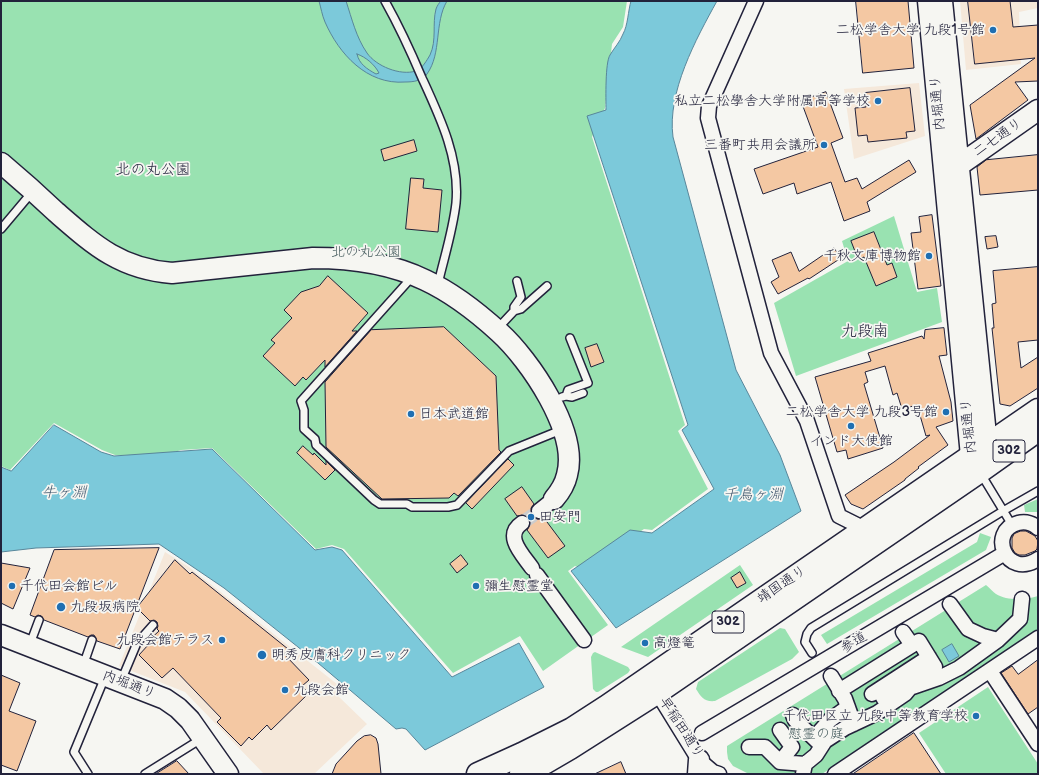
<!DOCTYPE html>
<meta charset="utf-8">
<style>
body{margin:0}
#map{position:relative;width:1039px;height:775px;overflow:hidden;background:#f6f6f2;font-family:"Balsamiq Sans",sans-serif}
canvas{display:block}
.frame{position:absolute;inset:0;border:2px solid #22223b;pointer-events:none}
</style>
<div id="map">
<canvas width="1039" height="775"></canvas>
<div class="frame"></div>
</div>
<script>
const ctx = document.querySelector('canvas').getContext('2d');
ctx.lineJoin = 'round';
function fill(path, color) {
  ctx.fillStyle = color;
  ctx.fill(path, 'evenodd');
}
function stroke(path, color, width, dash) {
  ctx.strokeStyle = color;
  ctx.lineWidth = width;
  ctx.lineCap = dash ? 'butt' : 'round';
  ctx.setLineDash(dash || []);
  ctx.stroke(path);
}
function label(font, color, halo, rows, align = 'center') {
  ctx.font = font + ' "Balsamiq Sans","Klee One",sans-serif';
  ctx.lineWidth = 3.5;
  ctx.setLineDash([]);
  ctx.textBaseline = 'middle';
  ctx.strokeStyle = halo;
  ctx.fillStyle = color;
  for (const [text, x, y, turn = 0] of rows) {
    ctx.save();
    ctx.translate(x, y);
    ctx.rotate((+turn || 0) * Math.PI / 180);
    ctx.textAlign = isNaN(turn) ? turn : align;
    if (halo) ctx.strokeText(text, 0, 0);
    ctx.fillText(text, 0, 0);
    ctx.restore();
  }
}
fill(new Path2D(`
 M 960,1 L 1038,1 L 1038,8 L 1019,12 L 1021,64 L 966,70 Z
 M 919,83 L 925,136 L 854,159 L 844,89 Z
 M 165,552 L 189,567 L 342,688 L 337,695 L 367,724 L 314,774 L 264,774 L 185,692 L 119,666 Z`), '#f5e8da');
fill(new Path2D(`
 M 1,1 L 627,1 L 623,27 L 612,44 L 605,108 L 592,137 L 685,425 L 678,431 L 708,489 L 652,530 L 644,529 L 586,570 L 575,566 L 568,571 L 608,625 L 543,671 L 520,636 L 453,673 L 344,549 L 332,545 L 316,549 L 212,448 L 181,450 L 159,457 L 115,455 L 102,450 L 54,423 L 10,470 L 1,466 Z
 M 894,216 L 917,292 L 937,288 L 942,322 L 796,376 L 774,303 L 848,261 L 842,241 Z
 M 1038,499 L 1038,512 L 1025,512 L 1024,505 Z
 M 980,533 L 991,537 L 986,550 L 827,644 L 821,635 L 977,542 Z
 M 740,565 L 753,585 L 648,657 L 621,647 Z
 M 986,585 C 990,588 993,592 996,594 C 1007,601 1026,600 1038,596 L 1038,631 L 822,774 L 749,774 L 733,766 L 728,759 L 727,752 L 727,746 Z
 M 780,628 L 785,629 L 799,652 L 792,659 L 715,701 C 704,702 701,697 696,689 L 698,682 Z
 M 595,652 L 628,667 L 630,670 L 628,673 L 598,692 L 596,692 L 593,689 L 591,657 L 593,653 Z
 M 988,687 L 1038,764 L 1038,774 L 946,774 L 919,733 Z`), '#99e2b1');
const water = new Path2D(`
 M 319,1 L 346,1 C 352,19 356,37 367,53 C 376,66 400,76 416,71 C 422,69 427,60 430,55 C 437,40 432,24 436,9 C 437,6 439,3 441,1 L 447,1 C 434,23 442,53 427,74 C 422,81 413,82 405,82 C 367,85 339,54 325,22 C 322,15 321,8 319,1 ZM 357,54 C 366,57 375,65 379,73 L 376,74 C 367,69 359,64 357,54 Z
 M 631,1 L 717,1 C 696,39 667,92 673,137 L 736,370 L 780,455 L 801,511 L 616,628 L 571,571 L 630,530 L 652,533 L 714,489 L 682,430 L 688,425 L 587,116 L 606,110 C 606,98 605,63 610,55 C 614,48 620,42 623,34 C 628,25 628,11 631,1 Z
 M 54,425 L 101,452 L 114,456 L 212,449 L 315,550 L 332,547 L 342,550 L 452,677 L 519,643 L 544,687 L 425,750 L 406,729 L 402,728 L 396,729 L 318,663 L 224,588 L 159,544 L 36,548 L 1,552 L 1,467 L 11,471 Z
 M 952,644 L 959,656 L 949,662 L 942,650 Z`);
fill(water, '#7cc9da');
stroke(water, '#58869a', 1);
const building = new Path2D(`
 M 856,1 L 908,1 L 914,68 L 863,73 Z
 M 968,1 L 1010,1 L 1013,27 L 1038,25 L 1038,81 L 1015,82 L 1028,100 L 976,139 L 970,105 L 1035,58 L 975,64 Z
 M 910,88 L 915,131 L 906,132 L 907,138 L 868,142 L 867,135 L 858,136 L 855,108 L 866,107 L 865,93 Z
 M 826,92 L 843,138 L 831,143 L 845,182 L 857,178 L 862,189 L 909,160 L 916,172 L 867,202 L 870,211 L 844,221 L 831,182 L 797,194 L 794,183 L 763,194 L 754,169 L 818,147 L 801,101 Z
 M 414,140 L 417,151 L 384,161 L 381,150 Z
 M 1038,155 L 1038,190 L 980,195 L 977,167 L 986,160 Z
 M 411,178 L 424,179 L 423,188 L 442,190 L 438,232 L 406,229 Z
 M 932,215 L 941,286 L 918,289 L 911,233 L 921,232 L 919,217 Z
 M 874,232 L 887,265 L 892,263 L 897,277 L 876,286 L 864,257 L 858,259 L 851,241 Z
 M 996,236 L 998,247 L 987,249 L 985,237 Z
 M 834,248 L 841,258 L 809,279 L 808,278 L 778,294 L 771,282 L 779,277 L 772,260 L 791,252 L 799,271 Z
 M 1038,267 L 1038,340 L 1018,342 L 1021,368 L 1038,357 L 1038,388 L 1010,406 L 1000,404 L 992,328 L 994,328 L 992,304 L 996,303 L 993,271 Z
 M 328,276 L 368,313 L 352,331 L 357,331 L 325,367 L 325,360 L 306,380 L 303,377 L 295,386 L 263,356 L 275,343 L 271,340 L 292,318 L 284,310 L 301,292 L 319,286 Z
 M 444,327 L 496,376 L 499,450 L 501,452 L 458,496 L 454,493 L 449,498 L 382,499 L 326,447 L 325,382 L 371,330 Z
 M 944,328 L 947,355 L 939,356 L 951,402 L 953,421 L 936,427 L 948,445 L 918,467 L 919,468 L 905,479 L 905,480 L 863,509 L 851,504 L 845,495 L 894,462 L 930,435 L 926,436 L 917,405 L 902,409 L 897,393 L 893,395 L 885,366 L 865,372 L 868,382 L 864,384 L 883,448 L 848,459 L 846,450 L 837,452 L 815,377 L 871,361 L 868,353 L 922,336 L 924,339 L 925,330 Z
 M 597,344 L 604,362 L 591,367 L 585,348 Z
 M 303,446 L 313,455 L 314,453 L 326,465 L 326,461 L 335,470 L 325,480 L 297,453 Z
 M 508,459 L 514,465 L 472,509 L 466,503 Z
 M 522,487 L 534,504 L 531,508 L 532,516 L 536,519 L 541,519 L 544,518 L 565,546 L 548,558 L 527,530 L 530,525 L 528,517 L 524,515 L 517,516 L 505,499 Z
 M 1021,531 L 1026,531 L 1035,536 L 1038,541 L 1037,549 L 1035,551 L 1025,555 L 1019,555 L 1015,553 L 1012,548 L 1012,538 L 1014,534 Z
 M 159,548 L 120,649 L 97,641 L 94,635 L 91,635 L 88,637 L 44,620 L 41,616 L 38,615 L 35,617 L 30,615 L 54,550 Z
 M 461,555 L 468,564 L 457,573 L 450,564 Z
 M 175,560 L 190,574 L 192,572 L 288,649 L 284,654 L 309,680 L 302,686 L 309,693 L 271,730 L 267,725 L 252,740 L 249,737 L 241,746 L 217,722 L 221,718 L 173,668 L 162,678 L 139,655 L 149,644 L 147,642 L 159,631 L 157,629 L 158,626 L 157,622 L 154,620 L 150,621 L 137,608 Z
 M 1,563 L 30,568 L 13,609 L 1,603 Z
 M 740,572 L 746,583 L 737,588 L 731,578 Z
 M 1038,660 L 1038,707 L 1028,714 L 1001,673 L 1012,666 L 1018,674 Z
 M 1,675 L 20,683 L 9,711 L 36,721 L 17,771 L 1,765 Z
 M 914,733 L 941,774 L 853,774 Z
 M 371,735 L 376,738 L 378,744 L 381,774 L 332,774 L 336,764 L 357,741 L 364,736 Z
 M 177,761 L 189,774 L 156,774 Z
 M 621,762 L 626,774 L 595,774 Z`);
fill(building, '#f4c8a3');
stroke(building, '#22223b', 1);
stroke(new Path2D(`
 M 522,523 L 539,511`), '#cccccd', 14, [14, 7]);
const lane = new Path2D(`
 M 385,1 C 399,26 411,52 422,78 C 440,117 460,159 456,203 C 453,230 444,258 438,284
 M 1,229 L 33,191
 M 413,276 L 301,401 L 304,410 L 304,429 L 315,439 L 316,445 L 374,500 L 380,504 L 407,504 L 412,507 L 448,507 L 457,505 L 509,451 L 561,430
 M 517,281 L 521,297 L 514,307 L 514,311 L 521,309 L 547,286
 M 498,328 L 514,311
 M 566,396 L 568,390 L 588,383 L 570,338
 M 562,397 L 566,396 L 572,397 L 583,393
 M 981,474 L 1012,525
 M 30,644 L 39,620
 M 812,653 L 805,642 L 807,634 L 811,628 L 1003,511 L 1038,491
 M 83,666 L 92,640
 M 121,681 L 137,643 L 153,625
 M 88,774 L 74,752 L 105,677
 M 145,774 L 201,739`);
const street = new Path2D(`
 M 756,1 L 709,106 L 708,118 L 771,353 L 807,421 L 839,516 L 865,529
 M 539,511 L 554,499
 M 522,523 C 503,536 523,555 532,568
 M 1038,528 C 1032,523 1025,521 1018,523 C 987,531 1006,580 1038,559
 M 537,575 L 584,640
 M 950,604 L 968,629 L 983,636 L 998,640
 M 903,632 L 912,645
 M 990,671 L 1038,744
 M 831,676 L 845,699 L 854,724
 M 654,687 L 699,760 L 713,772 L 719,774
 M 839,691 L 919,641 L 935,667 L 884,699 L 879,690
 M 872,694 L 929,657
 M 793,715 L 795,720 L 820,744
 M 780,730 L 792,747 L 780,762
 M 702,733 L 1005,553
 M 814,738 L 830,720 L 848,707
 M 749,747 L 765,747 L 780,762 L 805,764 L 803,774
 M 805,764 L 816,755 L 825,741 L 845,728 L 877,713 L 905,694 L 910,688 L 939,678 L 959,668 L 998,640 L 1020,619 L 1022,599
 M 835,774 L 1038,638`);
const secondary = new Path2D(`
 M 928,1 L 971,456 L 977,469
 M 942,1 L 985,425 L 986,446 L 983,459
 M 1,163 C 20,179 38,195 56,212 C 94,245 120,269 172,273 L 313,258 C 351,258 390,263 425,280 C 453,293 477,312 499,332 C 530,360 579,432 567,475 C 565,484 560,492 554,499
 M 958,166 L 1038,110
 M 1,635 L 165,699 L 178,708 L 190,720 L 228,774
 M 698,774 L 699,760`);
const primary = new Path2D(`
 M 478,774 L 522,754 L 572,729 L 606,707 L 1038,410
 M 521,774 L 546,762 L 570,748 L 658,692 L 979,472 L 1038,430`);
stroke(lane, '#22223b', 10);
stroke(street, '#22223b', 17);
stroke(secondary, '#22223b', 23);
stroke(primary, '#22223b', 25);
stroke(lane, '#f6f6f2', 7);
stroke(street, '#f6f6f2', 14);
stroke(secondary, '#f6f6f2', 20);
stroke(primary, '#f6f6f2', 22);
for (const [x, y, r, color] of [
 [993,30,4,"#1f6fb2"],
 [878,101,4,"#1f6fb2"],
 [824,145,4,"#1f6fb2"],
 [929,256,4,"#1f6fb2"],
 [946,412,4,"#1f6fb2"],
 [411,414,4,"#1f6fb2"],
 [851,426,4,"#1f6fb2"],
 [531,517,4,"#1f6fb2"],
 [12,586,4,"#1f6fb2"],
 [476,586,4,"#1f6fb2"],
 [61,607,5,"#1f6fb2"],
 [222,640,4,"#1f6fb2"],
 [645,643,4,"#1f6fb2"],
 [262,655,5,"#1f6fb2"],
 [285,690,4,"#1f6fb2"],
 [976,716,4,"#1f6fb2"]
]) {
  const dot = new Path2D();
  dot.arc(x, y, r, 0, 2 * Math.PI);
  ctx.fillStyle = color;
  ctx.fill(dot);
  stroke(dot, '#f6f6f2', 1.5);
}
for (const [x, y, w] of [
 [1009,451,32],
 [728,622,32]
]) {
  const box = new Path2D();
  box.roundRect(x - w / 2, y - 11, w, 22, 3);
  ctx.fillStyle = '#f6f6f2';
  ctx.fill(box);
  stroke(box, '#22223b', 1);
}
label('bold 13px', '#22223b', null, [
 ["302",1009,451],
 ["302",728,622]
]);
label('14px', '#22223b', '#f6f6f2', [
 ["二松学舎大学 九段1号館",985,30,"right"],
 ["私立二松學舎大学附属高等学校",870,101,"right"],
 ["三番町共用会議所",816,145,"right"],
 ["千秋文庫博物館",921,256,"right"],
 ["二松学舎大学 九段3号館",938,412,"right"],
 ["日本武道館",419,414],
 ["インド大使館",851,441,"center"],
 ["田安門",539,517],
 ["千代田会館ビル",20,586],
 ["彌生慰霊堂",484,586],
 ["九段坂病院",70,607],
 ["九段会館テラス",214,640,"right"],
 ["高燈篭",653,643],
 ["明秀皮膚科クリニック",271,655],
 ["九段会館",293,690],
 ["千代田区立 九段中等教育学校",968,716,"right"]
], 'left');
label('14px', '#22223b', '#f6f6f2', [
 ["内堀通り",938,103,-95],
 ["二七通り",998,138,-35],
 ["内堀通り",969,426,-96],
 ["靖国通り",782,585,-34],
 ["参道",854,643,-31],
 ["内堀通り",129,685,21],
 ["早稲田通り",681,728,57]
]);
label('14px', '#465c5e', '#f6f6f2', [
 ["北の丸公園",366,252],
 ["慰霊の庭",816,734]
]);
label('15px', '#22223b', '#f6f6f2', [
 ["北の丸公園",153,170]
]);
label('italic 15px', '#3d546b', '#f6f6f2', [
 ["牛ヶ淵",64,493],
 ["千鳥ヶ淵",753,495]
]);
label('16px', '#22223b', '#f6f6f2', [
 ["九段南",865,332]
]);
</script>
